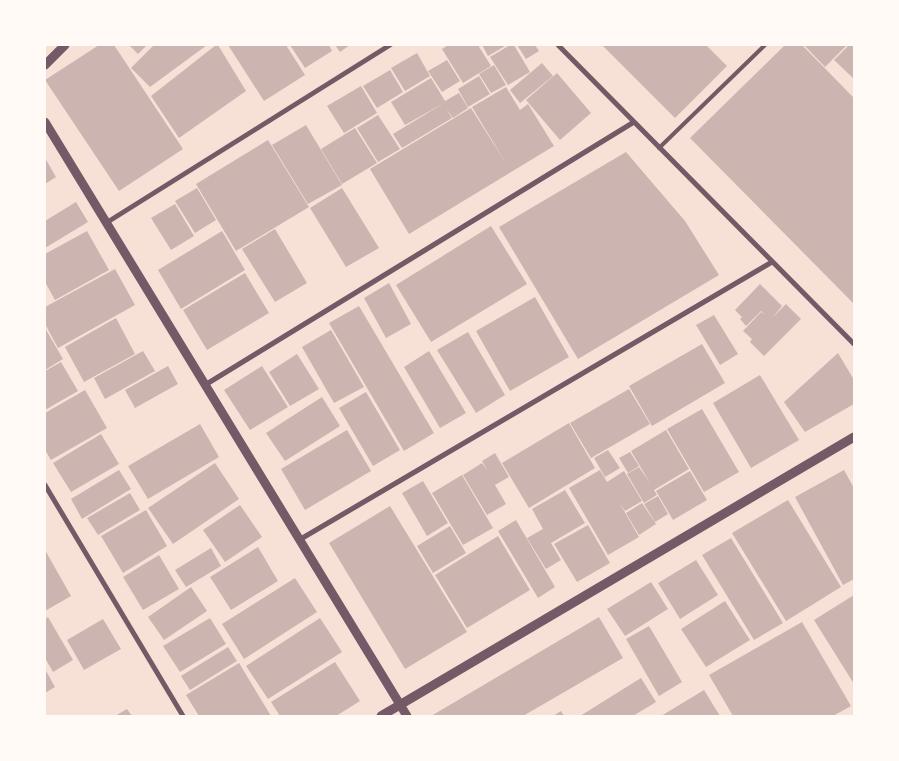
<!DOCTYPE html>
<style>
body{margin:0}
#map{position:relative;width:899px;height:761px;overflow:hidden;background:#f7e1d7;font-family:"Nunito Sans",sans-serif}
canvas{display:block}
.frame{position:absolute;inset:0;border:46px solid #fffaf5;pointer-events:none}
</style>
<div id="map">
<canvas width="899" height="761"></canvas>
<div class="frame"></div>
</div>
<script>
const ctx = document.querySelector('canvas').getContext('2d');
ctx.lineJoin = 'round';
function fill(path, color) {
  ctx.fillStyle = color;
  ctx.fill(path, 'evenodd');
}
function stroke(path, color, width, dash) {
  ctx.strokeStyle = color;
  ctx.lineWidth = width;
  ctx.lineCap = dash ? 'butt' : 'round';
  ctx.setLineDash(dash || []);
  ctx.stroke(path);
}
fill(new Path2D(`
 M 99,45 L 114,45 L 183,149 L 119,191 L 45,80 Z
 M 129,45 L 147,45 L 138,54 Z
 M 154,45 L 207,45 L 150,87 L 131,68 Z
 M 216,45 L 218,45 L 246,91 L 179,138 L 151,96 Z
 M 228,45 L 286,45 L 305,75 L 264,101 Z
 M 290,45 L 329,45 L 332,51 L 305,68 Z
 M 335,45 L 350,45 L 340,52 Z
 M 448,45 L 478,45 L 491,66 L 463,83 L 442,49 Z
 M 482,45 L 507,45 L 488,56 Z
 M 510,45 L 514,45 L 530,72 L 508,85 L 490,57 Z
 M 517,45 L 535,45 L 539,51 L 526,59 Z
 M 602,45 L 706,45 L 727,66 L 675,118 Z
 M 785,45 L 802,45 L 854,98 L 854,304 L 690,138 Z
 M 804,45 L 847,45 L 825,67 Z
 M 849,45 L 854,45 L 854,79 L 834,60 Z
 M 417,53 L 430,76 L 405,91 L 391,68 Z
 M 447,60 L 460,81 L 442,92 L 428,71 Z
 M 542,63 L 553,76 L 520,103 L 510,90 Z
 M 494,65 L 506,85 L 491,93 L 479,74 Z
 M 390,70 L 403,92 L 377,108 L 363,86 Z
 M 557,73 L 591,113 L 560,140 L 526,100 Z
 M 479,76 L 490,94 L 468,107 L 458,89 Z
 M 431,78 L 445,101 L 459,93 L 468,108 L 453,118 L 446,108 L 452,118 L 402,148 L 393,134 L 444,103 L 405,125 L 391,102 Z
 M 361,86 L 377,113 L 344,133 L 327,106 Z
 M 506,87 L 520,110 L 528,104 L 554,146 L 409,234 L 370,169 L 471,108 L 507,165 L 472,107 Z
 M 378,115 L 400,149 L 378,162 L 357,128 Z
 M 306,125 L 342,185 L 308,204 L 272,145 Z
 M 355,128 L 377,163 L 342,184 L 321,149 Z
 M 268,140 L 309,207 L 236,251 L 196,184 Z
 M 626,152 L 685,221 L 719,275 L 578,359 L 499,227 Z
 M 45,158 L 56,177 L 45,184 Z
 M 197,188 L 216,220 L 195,233 L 175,201 Z
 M 342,188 L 379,248 L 346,267 L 310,208 Z
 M 76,202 L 88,222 L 45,248 L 45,221 Z
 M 175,204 L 194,236 L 171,250 L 151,218 Z
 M 491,226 L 527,284 L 431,342 L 396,285 Z
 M 275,229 L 307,283 L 275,302 L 242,249 Z
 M 87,231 L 109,270 L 55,300 L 45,282 L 45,254 Z
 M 222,231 L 245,270 L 181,309 L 158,270 Z
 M 115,269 L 135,305 L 58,348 L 45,324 L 45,307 Z
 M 245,273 L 269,313 L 207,350 L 183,310 Z
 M 389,283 L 411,324 L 386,338 L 364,298 Z
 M 760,284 L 782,306 L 773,317 L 786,304 L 801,319 L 764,356 L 750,342 L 752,339 L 743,331 L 761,312 L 765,315 L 761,311 L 746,326 L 740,319 L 742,317 L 735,310 Z
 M 535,297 L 569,357 L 510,391 L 476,331 Z
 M 359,306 L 434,433 L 404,451 L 329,323 Z
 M 714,315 L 738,354 L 720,365 L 696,325 Z
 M 116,318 L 135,354 L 84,382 L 65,347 Z
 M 45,328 L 63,359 L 45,370 Z
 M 331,330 L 364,387 L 334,403 L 302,347 Z
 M 468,332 L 505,395 L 476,413 L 437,350 Z
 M 702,344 L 725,383 L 652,426 L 629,386 Z
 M 143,351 L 155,371 L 105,399 L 94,378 Z
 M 429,351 L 466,413 L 440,428 L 404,367 Z
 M 838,353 L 854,380 L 854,404 L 805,432 L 784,402 Z
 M 297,354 L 319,389 L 290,406 L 269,372 Z
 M 61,362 L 78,391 L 45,410 L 45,371 Z
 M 168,366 L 178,384 L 135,408 L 125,390 Z
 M 262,366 L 288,407 L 250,430 L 224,390 Z
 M 760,375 L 799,440 L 751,468 L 713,403 Z
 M 629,389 L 650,424 L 591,458 L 570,423 Z
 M 85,390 L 107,428 L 51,460 L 45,450 L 45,413 Z
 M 366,392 L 400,450 L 373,466 L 339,408 Z
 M 322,397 L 340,426 L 285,461 L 266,433 Z
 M 702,409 L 739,472 L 704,492 L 667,429 Z
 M 569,423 L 595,468 L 529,508 L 502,463 Z
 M 200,424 L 219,457 L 148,499 L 128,466 Z
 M 347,430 L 371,471 L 305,510 L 281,469 Z
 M 666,430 L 689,469 L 654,490 L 657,495 L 644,503 L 627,474 L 639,467 L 650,483 L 631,451 Z
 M 101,434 L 119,464 L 71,492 L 53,463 Z
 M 608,450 L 620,468 L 605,477 L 594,458 Z
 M 630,452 L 639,466 L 628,473 L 619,458 Z
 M 495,453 L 509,477 L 495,485 L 506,504 L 487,515 L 463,475 L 482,463 L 488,471 L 482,461 Z
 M 215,463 L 239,499 L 173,544 L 148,508 Z
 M 119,470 L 131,489 L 82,519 L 71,499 Z
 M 600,470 L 607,482 L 624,471 L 642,501 L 625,511 L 619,502 L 639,537 L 608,555 L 569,488 Z
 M 844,470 L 854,488 L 854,579 L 843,585 L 795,497 Z
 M 690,471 L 707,500 L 673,520 L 656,491 Z
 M 462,475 L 493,528 L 463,545 L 432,493 Z
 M 423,481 L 448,523 L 427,536 L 402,493 Z
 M 565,490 L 585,523 L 551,543 L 561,560 L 546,569 L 527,538 L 543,529 L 532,509 Z
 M 130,493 L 140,510 L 98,535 L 87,518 Z
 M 658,496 L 668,514 L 655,522 L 644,504 Z
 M 788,500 L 841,587 L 786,621 L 732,533 Z
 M 642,503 L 656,524 L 639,535 L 626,513 Z
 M 240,505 L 262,537 L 225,562 L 203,530 Z
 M 390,506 L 467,632 L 405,669 L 329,543 Z
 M 146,510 L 167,546 L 123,573 L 101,536 Z
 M 516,520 L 555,587 L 538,598 L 498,531 Z
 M 588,525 L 610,563 L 577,582 L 554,544 Z
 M 450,526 L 466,553 L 433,573 L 417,546 Z
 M 498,536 L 530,590 L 467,628 L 435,575 Z
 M 731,538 L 783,623 L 754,640 L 702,555 Z
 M 258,547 L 278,581 L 231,610 L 210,577 Z
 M 211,548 L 221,566 L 186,587 L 175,570 Z
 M 45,550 L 71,596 L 45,611 Z
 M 159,555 L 179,589 L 143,610 L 123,577 Z
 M 696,560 L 718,595 L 680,619 L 658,583 Z
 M 295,578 L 317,612 L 244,659 L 222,624 Z
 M 651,582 L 668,609 L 625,636 L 607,609 Z
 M 191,587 L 207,611 L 164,640 L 148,617 Z
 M 854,595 L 854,684 L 814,620 Z
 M 725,601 L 750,640 L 706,667 L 681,629 Z
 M 48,617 L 73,660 L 53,672 L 45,658 L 45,619 Z
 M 599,617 L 623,658 L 523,716 L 431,716 Z
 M 210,618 L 226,644 L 180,672 L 163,646 Z
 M 320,618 L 342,652 L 268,699 L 246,666 Z
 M 103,619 L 121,649 L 84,670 L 67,640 Z
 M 802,622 L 851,706 L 833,716 L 733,716 L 709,675 Z
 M 649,626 L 682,682 L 659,696 L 626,639 Z
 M 228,647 L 237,661 L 190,690 L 181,676 Z
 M 335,662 L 360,701 L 336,716 L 280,716 L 271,702 Z
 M 239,663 L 271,716 L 199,716 L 186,695 Z
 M 45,669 L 55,687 L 45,693 Z
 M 641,678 L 656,702 L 633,716 L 580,716 Z
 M 704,690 L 720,716 L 661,716 Z
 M 127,709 L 132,716 L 115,716 Z
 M 561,711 L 564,716 L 553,716 Z`), '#ccb4b1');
stroke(new Path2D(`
 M 659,148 L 765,45`), '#755966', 4);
stroke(new Path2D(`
 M 558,45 L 854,344
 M 106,223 L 390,45
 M 205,385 L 634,122
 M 45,485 L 183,716
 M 299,540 L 772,262`), '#755966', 5);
stroke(new Path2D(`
 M 45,65 L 65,45
 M 45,122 L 407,716
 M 381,716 L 854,437`), '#755966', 9);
</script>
